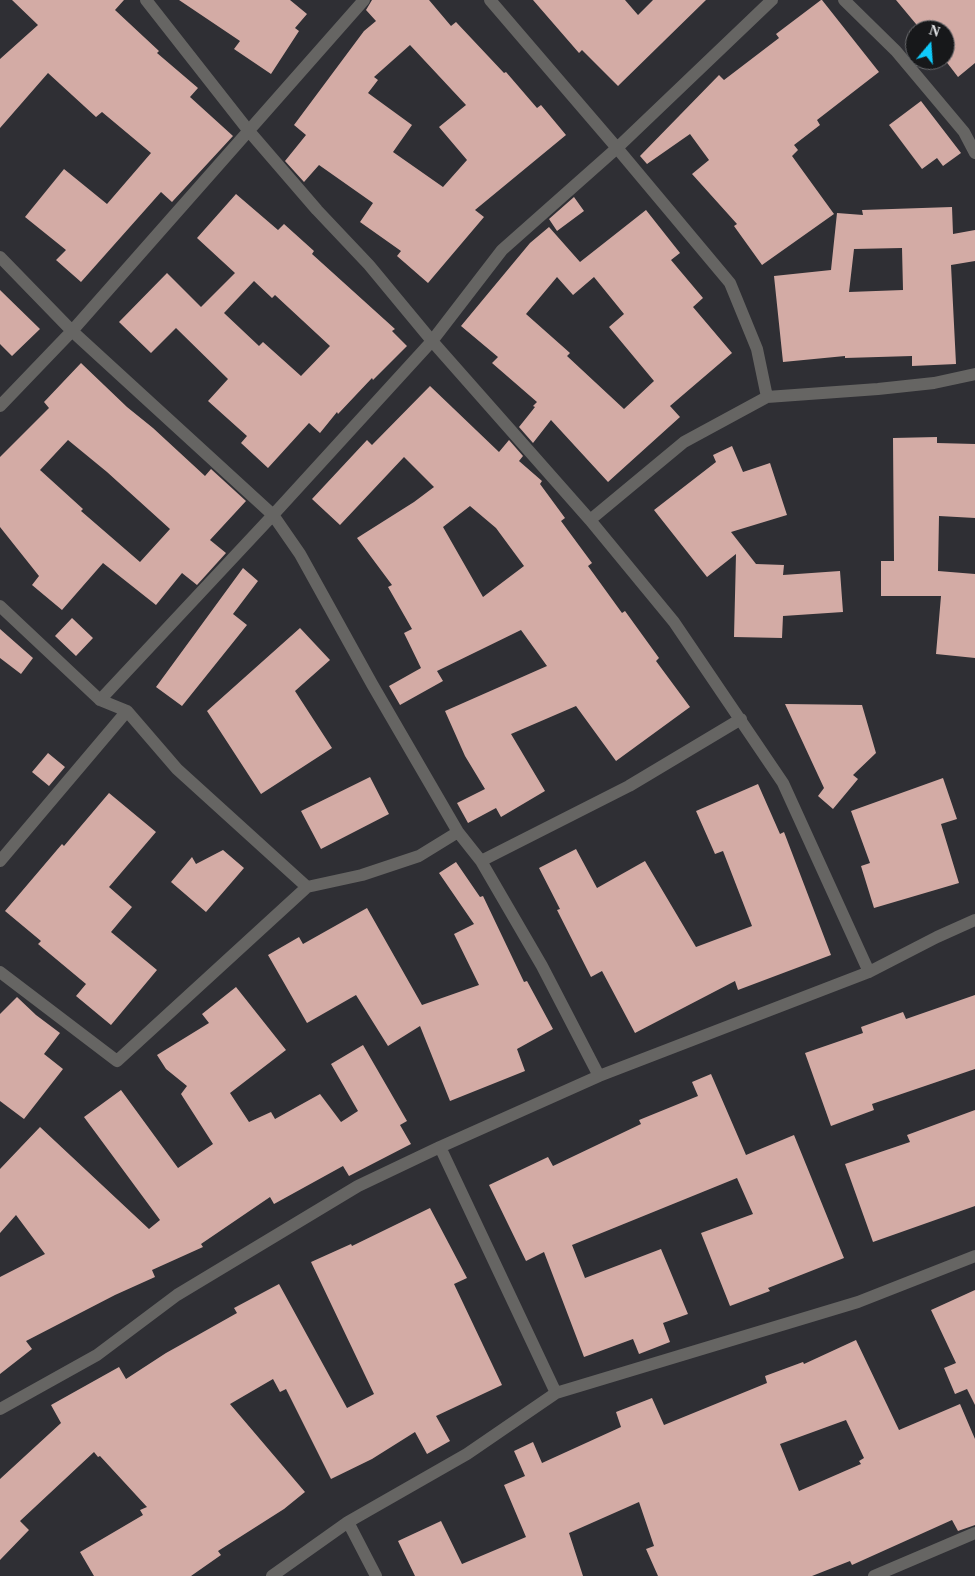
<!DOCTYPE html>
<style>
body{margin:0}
#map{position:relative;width:975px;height:1576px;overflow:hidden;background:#2f2f34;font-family:Georgia,serif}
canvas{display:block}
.north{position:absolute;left:905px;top:20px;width:50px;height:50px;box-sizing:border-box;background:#17181a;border:1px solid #6a6b6e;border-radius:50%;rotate:18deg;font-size:14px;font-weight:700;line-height:20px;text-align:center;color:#e7e8eb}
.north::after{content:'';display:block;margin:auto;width:18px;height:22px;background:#0fcafa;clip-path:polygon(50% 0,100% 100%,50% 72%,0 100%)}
</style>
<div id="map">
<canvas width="975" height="1576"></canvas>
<div class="north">N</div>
</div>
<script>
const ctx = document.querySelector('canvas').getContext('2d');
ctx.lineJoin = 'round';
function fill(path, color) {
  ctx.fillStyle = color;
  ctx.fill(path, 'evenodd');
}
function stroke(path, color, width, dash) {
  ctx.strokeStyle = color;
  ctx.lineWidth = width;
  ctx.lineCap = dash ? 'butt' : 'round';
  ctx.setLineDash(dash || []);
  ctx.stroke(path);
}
fill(new Path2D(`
 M 12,0 L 124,0 L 115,10 L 159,51 L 157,53 L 198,88 L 190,97 L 233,136 L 172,202 L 161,192 L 81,282 L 56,260 L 66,250 L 25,217 L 64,169 L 107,204 L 151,153 L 102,112 L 96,117 L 48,73 L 0,128 L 0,59 L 38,25 Z
 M 179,0 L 290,0 L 307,14 L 295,28 L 299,31 L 271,74 L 234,49 L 240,41 Z
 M 372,0 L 429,0 L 451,26 L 456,22 L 504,73 L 506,72 L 537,108 L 541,105 L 566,135 L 475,210 L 484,217 L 428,283 L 397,256 L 401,251 L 360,222 L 373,203 L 319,165 L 304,182 L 285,161 L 306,135 L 294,125 L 364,31 L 376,21 L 366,10 ZM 410,45 L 466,105 L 439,127 L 467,160 L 443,187 L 393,152 L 412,125 L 368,93 L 378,80 L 374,77 Z
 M 533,0 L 625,0 L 638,15 L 653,0 L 706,0 L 618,86 L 582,50 L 579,53 Z
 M 821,0 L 822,0 L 879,72 L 817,120 L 820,125 L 794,145 L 798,150 L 792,156 L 834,214 L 762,265 L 734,226 L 737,224 L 692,174 L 709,160 L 690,134 L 647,164 L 640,156 L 719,75 L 724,80 L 779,38 L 776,34 Z
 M 896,0 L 975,0 L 975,63 L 958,77 L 945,60 L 945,30 L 921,30 Z
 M 921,101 L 961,153 L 943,166 L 937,158 L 922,169 L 889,125 Z
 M 236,194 L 278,230 L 284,224 L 314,251 L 312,254 L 395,329 L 392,331 L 407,346 L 373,380 L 372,378 L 338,414 L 337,412 L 320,433 L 309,423 L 268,468 L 241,443 L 247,436 L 208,401 L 228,379 L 176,328 L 151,353 L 119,322 L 167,273 L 201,307 L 235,273 L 197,238 ZM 254,281 L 272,298 L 275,295 L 330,346 L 301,376 L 263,342 L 259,346 L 224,313 Z
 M 574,197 L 584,211 L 557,231 L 549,219 Z
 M 952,207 L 953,234 L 975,230 L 975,261 L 951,265 L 956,364 L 912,366 L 912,356 L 845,358 L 845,356 L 783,362 L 774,276 L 831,270 L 837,213 L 863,215 L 862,210 ZM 902,248 L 903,290 L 849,292 L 854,249 Z
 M 646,210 L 680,253 L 671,260 L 703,298 L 693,307 L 732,353 L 670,406 L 680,417 L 608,482 L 551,420 L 533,443 L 519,427 L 535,407 L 533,406 L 537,402 L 492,363 L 498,357 L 461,326 L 530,243 L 549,227 L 580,262 ZM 557,277 L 573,295 L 594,277 L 624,314 L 609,327 L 654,381 L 624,409 L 567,356 L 570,353 L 526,314 Z
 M 0,290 L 40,329 L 12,356 L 0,344 Z
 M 81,363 L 127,407 L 153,428 L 205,476 L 211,469 L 246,501 L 210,540 L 226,553 L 197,585 L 182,573 L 156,605 L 103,563 L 62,610 L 32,585 L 39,576 L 0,527 L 0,457 L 49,408 L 44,402 ZM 68,440 L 107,472 L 170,529 L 140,562 L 81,511 L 83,509 L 40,470 Z
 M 430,386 L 499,452 L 509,440 L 523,456 L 519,461 L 542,481 L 540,484 L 565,518 L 561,521 L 592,563 L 588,566 L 622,613 L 625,611 L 659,658 L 656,661 L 690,707 L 616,761 L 576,706 L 511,734 L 545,791 L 501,817 L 496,808 L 468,823 L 457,803 L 485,789 L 465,756 L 445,711 L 547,666 L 521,630 L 437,671 L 443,681 L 400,705 L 389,686 L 421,668 L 404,633 L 412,629 L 388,587 L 392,585 L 357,538 L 414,502 L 434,487 L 404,457 L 340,525 L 312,499 L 367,440 L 372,445 ZM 470,506 L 496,528 L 524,566 L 483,597 L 443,527 Z
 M 937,437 L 937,443 L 975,444 L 975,518 L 939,516 L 938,571 L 975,574 L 975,658 L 936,654 L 941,596 L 881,596 L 881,561 L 894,561 L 893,438 Z
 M 732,446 L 743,472 L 770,463 L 787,515 L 731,532 L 756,564 L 784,565 L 783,575 L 840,571 L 843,612 L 783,616 L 782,638 L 734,637 L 736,554 L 707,577 L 654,510 L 716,462 L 713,455 Z
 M 243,568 L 258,581 L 233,614 L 247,625 L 182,706 L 156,687 Z
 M 72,618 L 93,638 L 76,656 L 55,636 Z
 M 300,628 L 330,660 L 295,691 L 332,748 L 261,794 L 207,711 Z
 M 0,629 L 33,658 L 21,674 L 0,658 Z
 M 785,704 L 862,705 L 876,753 L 853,775 L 858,779 L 833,809 L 818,796 L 824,788 Z
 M 48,753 L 65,767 L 49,786 L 32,772 Z
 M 370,777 L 389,814 L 321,849 L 301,811 Z
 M 943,778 L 957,819 L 941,824 L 959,883 L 874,908 L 861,866 L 870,863 L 851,811 Z
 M 758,784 L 780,834 L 784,832 L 831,955 L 738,990 L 735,981 L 635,1033 L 602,971 L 591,977 L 557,910 L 560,909 L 539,868 L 576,849 L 597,888 L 645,861 L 696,947 L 752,926 L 723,851 L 715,854 L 696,811 Z
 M 109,793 L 156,832 L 109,887 L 132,907 L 111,932 L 157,970 L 111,1025 L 76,996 L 86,984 L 38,944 L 41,941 L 5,911 L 62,844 L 64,846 Z
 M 223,850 L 244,868 L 206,912 L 171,882 L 192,857 L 196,864 Z
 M 456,862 L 480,897 L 483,896 L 524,982 L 527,981 L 553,1029 L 517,1049 L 525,1071 L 450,1101 L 420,1026 L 388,1046 L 356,995 L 307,1023 L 268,955 L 299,937 L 303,944 L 367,908 L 422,1005 L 479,985 L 454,934 L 474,924 L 439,873 Z
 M 236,987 L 286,1050 L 230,1093 L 249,1122 L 271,1112 L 275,1119 L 320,1094 L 341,1122 L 358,1111 L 331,1064 L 363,1045 L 407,1121 L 400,1125 L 411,1144 L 349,1176 L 343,1166 L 274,1204 L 270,1197 L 201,1244 L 203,1247 L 152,1270 L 155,1277 L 115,1295 L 26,1341 L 32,1349 L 0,1374 L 0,1277 L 45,1254 L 16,1215 L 0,1233 L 0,1169 L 40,1127 L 149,1229 L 160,1220 L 84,1117 L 121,1090 L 178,1168 L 213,1144 L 181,1094 L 187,1086 L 166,1069 L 157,1055 L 209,1023 L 202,1014 Z
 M 975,995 L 975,1069 L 872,1104 L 874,1110 L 831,1126 L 805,1053 L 863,1033 L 861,1027 L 903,1012 L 906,1019 Z
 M 17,997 L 36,1015 L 60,1033 L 44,1054 L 63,1069 L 24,1119 L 0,1101 L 0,1014 Z
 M 711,1074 L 746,1155 L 794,1135 L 844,1258 L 768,1288 L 770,1291 L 730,1306 L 701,1233 L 753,1214 L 737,1178 L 572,1245 L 585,1278 L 661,1249 L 688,1314 L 663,1323 L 670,1342 L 639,1354 L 633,1339 L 584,1357 L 544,1252 L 526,1261 L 489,1185 L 548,1157 L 553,1166 L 641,1124 L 639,1120 L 698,1096 L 692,1082 Z
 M 975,1110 L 975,1206 L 873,1242 L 845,1164 L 910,1142 L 907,1135 Z
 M 430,1208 L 467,1278 L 454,1284 L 502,1385 L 436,1416 L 450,1441 L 427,1454 L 415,1432 L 372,1459 L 331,1479 L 286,1389 L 280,1392 L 273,1379 L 230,1404 L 305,1492 L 284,1509 L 218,1551 L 221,1555 L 191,1576 L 94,1576 L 80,1552 L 143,1515 L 140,1510 L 147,1507 L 100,1456 L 98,1457 L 94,1452 L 20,1521 L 29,1530 L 0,1560 L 0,1479 L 61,1423 L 51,1405 L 119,1367 L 126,1379 L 166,1353 L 237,1313 L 234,1308 L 279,1284 L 347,1408 L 374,1394 L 311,1262 L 351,1244 L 352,1246 Z
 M 975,1290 L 975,1405 L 967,1389 L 955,1394 L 944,1368 L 956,1363 L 931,1310 Z
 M 856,1340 L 899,1430 L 960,1404 L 975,1439 L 975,1525 L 958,1531 L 952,1520 L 852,1565 L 850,1561 L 812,1576 L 658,1576 L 646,1549 L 654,1546 L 639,1502 L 569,1533 L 583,1576 L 415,1576 L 398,1541 L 441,1521 L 462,1564 L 526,1537 L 504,1485 L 525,1476 L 514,1451 L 533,1442 L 542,1463 L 621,1427 L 616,1412 L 652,1398 L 664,1425 L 767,1383 L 765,1376 L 803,1362 L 804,1364 ZM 846,1420 L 864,1458 L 859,1461 L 861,1464 L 799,1491 L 780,1444 Z`), '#d3aba5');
stroke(new Path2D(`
 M 146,0 L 248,130 L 317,210 L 369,265 L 432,341 L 590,520 L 674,622 L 783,783 L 869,972
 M 490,0 L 617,148 L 730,283 L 757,349 L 767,397
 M 844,0 L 896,51 L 964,132 L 975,153
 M 0,257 L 72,331 L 273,515 L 300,554 L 372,684 L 458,832 L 481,861 L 542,966 L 599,1076
 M 0,406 L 72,331 L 364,0
 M 590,520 L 684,442 L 767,397 L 878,389 L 934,383 L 975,374
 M 0,606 L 100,700 L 127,711 L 177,769 L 307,887
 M 100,700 L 273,515 L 432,341 L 502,250 L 617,148 L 772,0
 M 0,861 L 127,711
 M 481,861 L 629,786 L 741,719
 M 0,972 L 117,1061 L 307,887 L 362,875 L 419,856 L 458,832
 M 440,1147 L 556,1393
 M 0,1409 L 97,1355 L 177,1295 L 358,1186 L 440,1147 L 599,1076 L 869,972 L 937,937 L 975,920
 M 348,1522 L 376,1576
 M 272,1576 L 348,1522 L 467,1454 L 556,1393 L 858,1302 L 975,1256
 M 874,1576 L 975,1533`), '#666563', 12);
</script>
